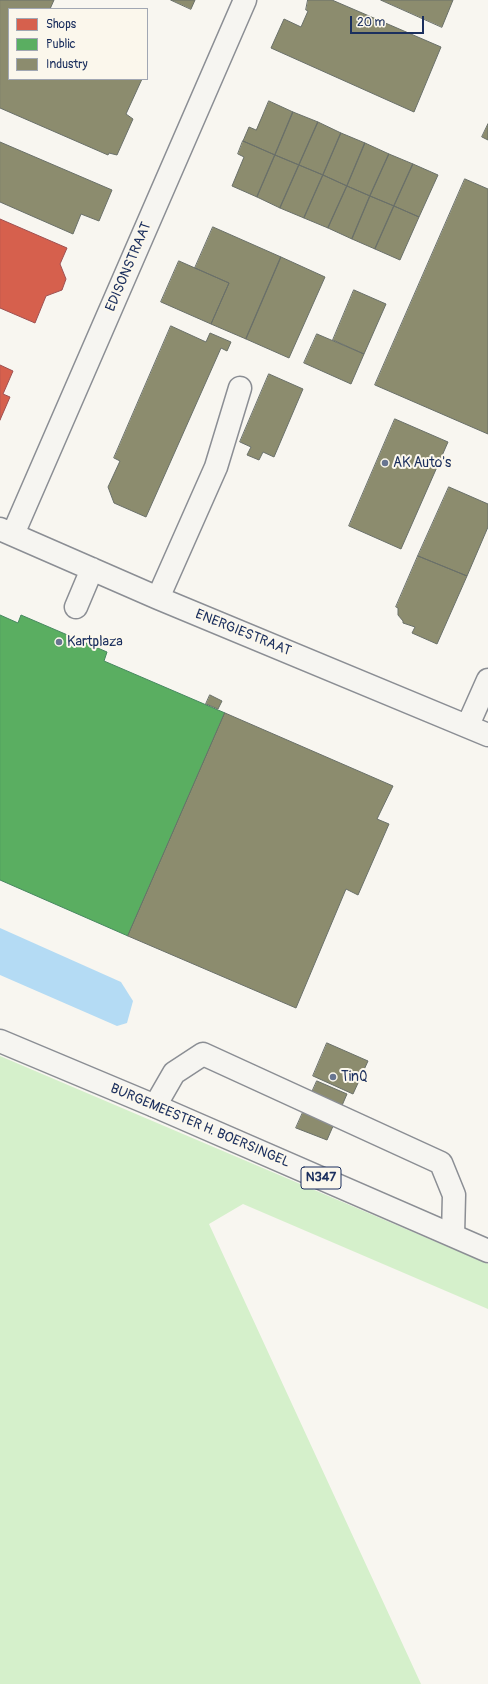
<!DOCTYPE html>
<style>
body{margin:0}
#map{position:relative;width:488px;height:1684px;overflow:hidden;background:#f8f6f0;font-family:Pangolin,sans-serif}
canvas{display:block}
.legend{position:absolute;left:8px;top:8px;width:140px;height:72px;box-sizing:border-box;background:#fbf7ec;border:1px solid #a1a7b3;margin:0;padding:5px 7px;list-style:none;font-size:12px;color:#1b2f5e}
.legend li{display:flex;align-items:center;gap:8px;height:20px}
.legend b{width:20px;border:1px solid #a1a7b3}
.scale{position:absolute;left:350px;top:16px;width:74px;height:18px;box-sizing:border-box;border:2px solid #1b2f5e;border-top:0;padding-left:5px;font-size:12px;line-height:14px;white-space:nowrap;color:#1b2f5e;-webkit-text-stroke:3px #fbf7ec;paint-order:stroke}
</style>
<div id="map">
<canvas width="488" height="1684"></canvas>
<ul class="legend">
<li><b style="height:11px;background:#d6604d"></b>Shops</li>
<li><b style="height:11px;background:#5aae61"></b>Public</li>
<li><b style="height:11px;background:#8c8c6e"></b>Industry</li>
</ul>
<div class="scale">20 m</div>
</div>
<script>
const ctx = document.querySelector('canvas').getContext('2d');
ctx.lineJoin = 'round';
function fill(path, color) {
  ctx.fillStyle = color;
  ctx.fill(path, 'evenodd');
}
function stroke(path, color, width, dash) {
  ctx.strokeStyle = color;
  ctx.lineWidth = width;
  ctx.lineCap = dash ? 'butt' : 'round';
  ctx.setLineDash(dash || []);
  ctx.stroke(path);
}
function label(font, color, halo, rows, align = 'center') {
  ctx.font = font + ' Pangolin,sans-serif';
  ctx.lineWidth = 4;
  ctx.setLineDash([]);
  ctx.textBaseline = 'middle';
  ctx.strokeStyle = halo;
  ctx.fillStyle = color;
  for (const [text, x, y, turn = 0] of rows) {
    ctx.save();
    ctx.translate(x, y);
    ctx.rotate((+turn || 0) * Math.PI / 180);
    ctx.textAlign = isNaN(turn) ? turn : align;
    if (halo) ctx.strokeText(text, 0, 0);
    ctx.fillText(text, 0, 0);
    ctx.restore();
  }
}
fill(new Path2D(`
 M 0,1056 L 488,1264 L 488,1309 L 243,1204 L 209,1224 L 421,1684 L 0,1684 Z`), '#d5f0cb');
fill(new Path2D(`
 M 0,928 L 121,982 L 133,1001 L 127,1023 L 117,1026 L 0,975 Z`), '#b4dbf4');
const shops = new Path2D(`
 M 0,219 L 67,248 L 60,264 L 66,279 L 62,290 L 46,296 L 35,323 L 0,308 Z
 M 0,365 L 13,371 L 3,394 L 10,397 L 0,420 Z`);
fill(shops, '#d6604d');
stroke(shops, '#9e5152', 1);
const public = new Path2D(`
 M 0,615 L 18,623 L 21,615 L 107,652 L 104,661 L 225,713 L 128,936 L 0,880 Z`);
fill(public, '#5aae61');
stroke(public, '#478860', 1);
const industry = new Path2D(`
 M 0,0 L 54,0 L 50,9 L 9,9 L 9,79 L 142,79 L 126,114 L 133,119 L 117,155 L 109,153 L 108,155 L 0,108 Z
 M 171,0 L 195,0 L 191,9 Z
 M 308,0 L 332,0 L 441,47 L 414,112 L 271,48 L 284,19 L 301,27 L 308,11 L 306,10 Z
 M 381,0 L 453,0 L 442,27 Z
 M 269,101 L 293,112 L 275,155 L 243,141 L 249,127 L 256,130 Z
 M 293,112 L 318,122 L 299,165 L 275,155 Z
 M 318,122 L 341,133 L 323,175 L 299,165 Z
 M 488,124 L 488,140 L 482,137 Z
 M 341,133 L 365,143 L 347,186 L 323,175 Z
 M 243,141 L 275,155 L 257,197 L 232,186 L 244,157 L 238,154 Z
 M 0,142 L 112,190 L 99,221 L 81,214 L 73,234 L 0,202 Z
 M 365,143 L 389,154 L 370,196 L 347,186 Z
 M 389,154 L 413,164 L 394,206 L 370,196 Z
 M 275,155 L 299,165 L 280,208 L 257,197 Z
 M 413,164 L 438,175 L 419,217 L 394,206 Z
 M 299,165 L 323,175 L 304,218 L 280,208 Z
 M 323,175 L 347,186 L 328,228 L 304,218 Z
 M 465,179 L 488,189 L 488,434 L 375,385 Z
 M 347,186 L 370,196 L 352,239 L 328,228 Z
 M 370,196 L 394,206 L 375,249 L 352,239 Z
 M 394,206 L 419,217 L 400,260 L 375,249 Z
 M 213,227 L 281,257 L 246,339 L 211,324 L 229,283 L 195,268 Z
 M 281,257 L 325,277 L 289,358 L 246,339 Z
 M 179,261 L 229,283 L 211,324 L 161,302 Z
 M 354,290 L 386,304 L 364,354 L 333,340 Z
 M 171,326 L 206,342 L 210,333 L 231,342 L 227,351 L 221,348 L 146,517 L 114,503 L 108,487 L 120,461 L 114,458 Z
 M 317,334 L 364,354 L 351,384 L 304,363 Z
 M 269,374 L 303,389 L 274,457 L 263,452 L 259,460 L 247,455 L 251,447 L 240,442 Z
 M 395,419 L 448,442 L 401,549 L 349,526 Z
 M 449,487 L 488,504 L 488,527 L 467,576 L 418,556 Z
 M 418,556 L 467,576 L 437,644 L 412,633 L 415,627 L 403,623 L 403,621 L 398,615 L 398,608 L 396,607 Z
 M 210,695 L 222,701 L 218,709 L 206,704 Z
 M 225,713 L 393,786 L 377,819 L 389,824 L 358,895 L 346,889 L 296,1008 L 128,936 Z
 M 327,1043 L 368,1061 L 353,1094 L 313,1076 Z
 M 317,1081 L 347,1094 L 327,1140 L 296,1128 Z`);
fill(industry, '#8c8c6e');
stroke(industry, '#6a7069', 1);
const minor = new Path2D(`
 M 0,529 L 158,598 L 488,735
 M 13,534 L 245,0
 M 158,598 L 216,467 L 240,388
 M 76,607 L 92,569
 M 468,725 L 488,680
 M 155,1106 L 174,1073 L 203,1054 L 441,1163 L 454,1195 L 453,1235`);
const major = new Path2D(`
 M 0,1041 L 155,1106 L 488,1251`);
stroke(minor, '#8b8e94', 25);
stroke(major, '#8b8e94', 25);
stroke(minor, '#f6f5f1', 22);
stroke(major, '#f6f5f1', 22);
for (const [x, y, r, color] of [
 [385,463,4,"#687591"],
 [59,642,4,"#687591"],
 [333,1077,4,"#687591"]
]) {
  const dot = new Path2D();
  dot.arc(x, y, r, 0, 2 * Math.PI);
  ctx.fillStyle = color;
  ctx.fill(dot);
  stroke(dot, '#fbf7ec', 1.5);
}
for (const [x, y, w] of [
 [321,1178,40]
]) {
  const box = new Path2D();
  box.roundRect(x - w / 2, y - 11, w, 22, 3);
  ctx.fillStyle = '#fbf7ec';
  ctx.fill(box);
  stroke(box, '#1b2f5e', 1);
}
label('bold 13px', '#1b2f5e', null, [
 ["N347",321,1178]
]);
label('14px', '#1b2f5e', '#fbf7ec', [
 ["EDISONSTRAAT",129,267,-67],
 ["ENERGIESTRAAT",243,633,22],
 ["BURGEMEESTER H. BOERSINGEL",200,1126,23]
]);
label('14px', '#1b2f5e', '#fbf7ec', [
 ["AK Auto's",393,463],
 ["Kartplaza",67,642],
 ["TinQ",341,1077]
], 'left');
</script>
